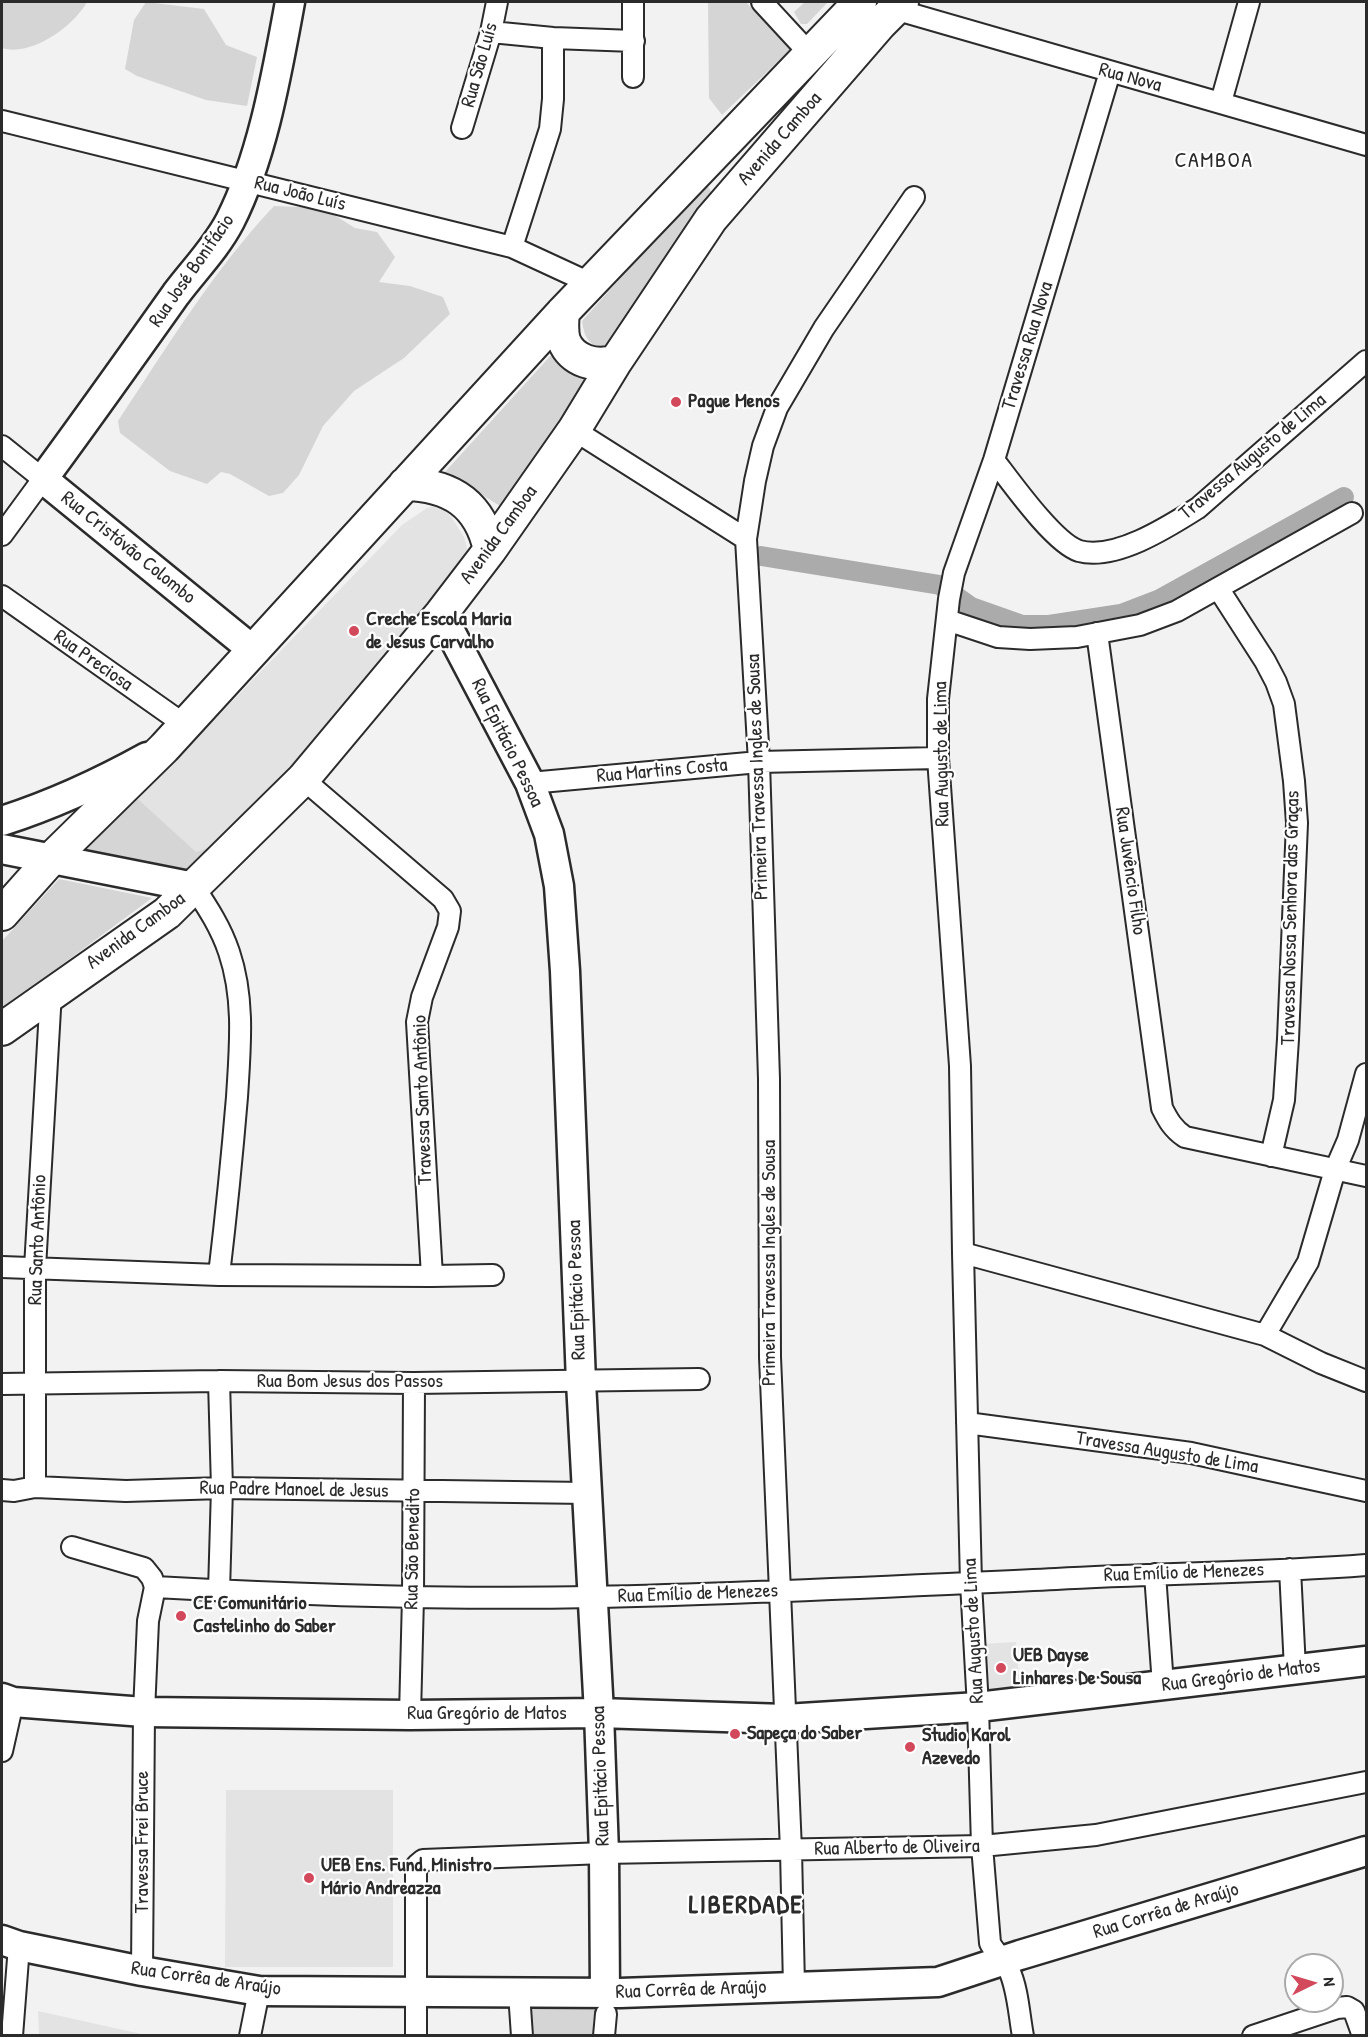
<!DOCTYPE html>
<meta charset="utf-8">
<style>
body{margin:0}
#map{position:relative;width:1368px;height:2037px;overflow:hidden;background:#f2f2f2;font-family:"Patrick Hand",sans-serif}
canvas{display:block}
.frame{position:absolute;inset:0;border:3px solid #2b2b2b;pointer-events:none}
.north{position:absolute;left:1284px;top:1953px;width:60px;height:60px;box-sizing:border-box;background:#fff;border:2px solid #aaa;border-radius:50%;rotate:85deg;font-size:16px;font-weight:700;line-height:24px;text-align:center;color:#2b2b2b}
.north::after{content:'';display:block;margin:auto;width:21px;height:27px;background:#d1495b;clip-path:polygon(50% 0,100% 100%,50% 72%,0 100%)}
</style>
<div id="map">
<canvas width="1368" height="2037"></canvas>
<div class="frame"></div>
<div class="north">N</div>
</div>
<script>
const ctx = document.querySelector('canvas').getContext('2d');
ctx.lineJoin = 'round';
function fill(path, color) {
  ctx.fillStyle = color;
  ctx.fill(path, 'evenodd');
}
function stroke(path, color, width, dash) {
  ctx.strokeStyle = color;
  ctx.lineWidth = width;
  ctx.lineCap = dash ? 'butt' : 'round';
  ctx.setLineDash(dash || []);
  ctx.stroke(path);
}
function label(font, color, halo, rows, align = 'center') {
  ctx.font = font + ' "Patrick Hand",sans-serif';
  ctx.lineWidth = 4.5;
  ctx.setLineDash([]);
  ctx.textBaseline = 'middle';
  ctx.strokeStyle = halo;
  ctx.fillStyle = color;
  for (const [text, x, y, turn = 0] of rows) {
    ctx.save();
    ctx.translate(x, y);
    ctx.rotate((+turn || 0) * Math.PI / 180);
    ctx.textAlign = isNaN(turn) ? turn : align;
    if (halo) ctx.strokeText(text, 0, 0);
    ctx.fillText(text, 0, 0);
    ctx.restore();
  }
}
fill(new Path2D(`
 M 435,506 L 442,507 L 452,518 L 464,537 L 467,548 L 466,557 L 358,696 L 222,844 L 196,853 L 138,799 L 402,525 L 427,508 Z
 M 1016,1642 L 1020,1691 L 985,1695 L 982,1644 Z
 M 226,1790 L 393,1790 L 393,1967 L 225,1967 Z
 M 38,2011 L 146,2035 L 39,2035 Z`), '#e3e3e3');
fill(new Path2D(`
 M 2,2 L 87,2 C 73,27 31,57 2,48 Z
 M 146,2 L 204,9 L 226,45 L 257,57 L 247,106 L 206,100 L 137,76 L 125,69 L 134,20 Z
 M 708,2 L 746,2 L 790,50 L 722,115 L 709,98 Z
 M 805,2 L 828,2 L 807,24 L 801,24 L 794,12 Z
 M 706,183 L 716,200 L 610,350 C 590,345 585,342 582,321 Z
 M 274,206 L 323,208 L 355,228 L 377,232 L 395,257 L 379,282 L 410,286 L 443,297 L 450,314 L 404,358 L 354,391 L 323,426 L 299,475 L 283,493 L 269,496 L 230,474 L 221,472 L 207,484 L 170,471 L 120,433 L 118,421 C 167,347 213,271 274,206 Z
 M 553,353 L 591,379 L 500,506 L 445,472 Z
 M 138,799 L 196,852 L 222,844 L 198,868 L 182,873 L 76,854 Z
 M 59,879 L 152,898 L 2,1009 L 2,941 Z
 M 597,2005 L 596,2035 L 529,2035 L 526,2006 Z`), '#d5d5d5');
stroke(new Path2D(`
 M 761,556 L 940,585 L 971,607 L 1022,625 L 1049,625 L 1121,614 L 1160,599 L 1344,497`), '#ababab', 20);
const street = new Path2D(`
 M 762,2 L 810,54
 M 894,9 L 1366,145
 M 491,32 L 553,38 L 634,41
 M 633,77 L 633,2
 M 1221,102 L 1249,2
 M 2,121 L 512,247 L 592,284
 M 462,128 L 491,32 L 497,2
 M 512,247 L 550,129 L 553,99 L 553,38
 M 574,430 L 746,539
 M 2,446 L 43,479 L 2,535
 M 994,460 C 1011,482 1054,543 1079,551 C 1115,561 1168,527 1198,508 L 1366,361
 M 1218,588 L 1265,661 L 1276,682 L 1284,704 L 1294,781 L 1297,823 L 1288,1039 L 1284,1100 L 1271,1156
 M 2,596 L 185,725
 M 947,620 L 998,637 L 1030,639 L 1077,637 L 1140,625 L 1177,611 L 1352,513
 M 1097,633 L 1162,1108 C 1168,1120 1173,1129 1185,1137 L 1366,1176
 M 303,779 L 443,899 L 450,911 L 448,927 L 422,997 L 417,1022 L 432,1276
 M 530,783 L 759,762 L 938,758
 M 194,887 C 208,908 221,928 229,952 C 245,999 240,1048 237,1097 C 232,1157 226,1216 219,1275
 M 963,1253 L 1265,1335 L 1321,1363 L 1366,1381
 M 2,1267 L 219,1275 L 432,1276 L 493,1275
 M 1265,1335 L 1308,1262 L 1335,1170 L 1348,1140 L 1366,1074
 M 2,1384 L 219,1381 L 414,1383 L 699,1379
 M 967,1423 L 1191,1453 L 1366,1491
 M 35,1487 L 35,1268 L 51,992
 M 2,1490 L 14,1491 L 35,1487 L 126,1491 L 222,1488 L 587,1493
 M 72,1547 L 144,1568 L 152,1578 L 155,1587 L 148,1621 L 144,1712 L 142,1971
 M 1290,1569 L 1295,1669
 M 1155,1574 L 1163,1685
 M 155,1587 C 300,1595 447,1600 593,1597 C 748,1594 902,1586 1056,1579 C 1159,1573 1263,1573 1366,1565
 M 219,1591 L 222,1488 L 219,1381
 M 410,1715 L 413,1597 L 414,1383
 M 2,1751 L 13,1702
 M 794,1987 L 791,1850 L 770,1357 L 769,1079 L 759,762 L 746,539 L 755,481 L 763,446 L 777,408 L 824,328 L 914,197
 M 519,1993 L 522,2036
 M 12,2036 L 19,1946
 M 250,2036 L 259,1991
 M 416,2036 L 416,1874 L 417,1865 L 423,1860 L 604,1853 L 982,1846 L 1096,1835 L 1366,1782
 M 604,2036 L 606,2014
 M 1023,2036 C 1019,2015 1018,1989 1009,1970 C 1004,1960 995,1953 990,1943 L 982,1846 L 978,1707 L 971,1583 L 963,1253 L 960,1066 L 938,758 L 938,699 L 949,599 L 954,573 L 994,460 L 1110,72
 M 1253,2036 L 1337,2008 L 1347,2007 L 1354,2011 L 1363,2036`);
const secondary = new Path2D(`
 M 441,614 L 530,783 L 549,834 L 559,886 L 565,971 L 581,1382 L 599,1713 L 604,1853 L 605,1993
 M 254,651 L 43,479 C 88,418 132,356 176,294 C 194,270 216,248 230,221 C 263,156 277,72 290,2
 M 2,821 C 52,805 100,783 147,757
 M 2,849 L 194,887
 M 2,1698 L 13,1702 L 144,1712 L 410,1715 L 599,1713 L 785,1719 L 978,1707 L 1366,1661
 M 2,1940 L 19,1946 L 142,1971 L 259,1991 L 620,1993 L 938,1982 L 1020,1955 L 1366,1851`);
const primary = new Path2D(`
 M 563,312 C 562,322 561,331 564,341 C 572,361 596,368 616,361
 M 405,484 C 450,485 480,503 490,550
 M 2,914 L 51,859 L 164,748 L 563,312 L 860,2
 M 2,1029 L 167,913 L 303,779 L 441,614 L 490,550 L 574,430 L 616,361 L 711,219 L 880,24 L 902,2`);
stroke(street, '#2b2b2b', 24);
stroke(secondary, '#2b2b2b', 33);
stroke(primary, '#2b2b2b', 36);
stroke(street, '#fff', 20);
stroke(secondary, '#fff', 28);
stroke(primary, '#fff', 32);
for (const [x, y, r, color] of [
 [676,402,6,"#d1495b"],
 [354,631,6,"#d1495b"],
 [181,1616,6,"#d1495b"],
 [1001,1668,6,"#d1495b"],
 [735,1734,6,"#d1495b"],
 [910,1747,6,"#d1495b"],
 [309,1878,6,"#d1495b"]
]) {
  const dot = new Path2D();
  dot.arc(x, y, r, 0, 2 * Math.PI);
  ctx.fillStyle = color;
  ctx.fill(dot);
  stroke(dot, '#fff', 2);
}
label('20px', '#2b2b2b', '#fff', [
 ["Rua São Luís",480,65,-74],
 ["Rua Nova",1130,78,15],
 ["Avenida Camboa",780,139,-49],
 ["Rua João Luís",300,194,14],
 ["Rua José Bonifácio",192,271,-55],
 ["Travessa Rua Nova",1028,346,-73],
 ["Travessa Augusto de Lima",1253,457,-40],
 ["Avenida Camboa",499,535,-54],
 ["Rua Cristóvão Colombo",128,548,39],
 ["Rua Preciosa",93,661,35],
 ["Rua Epitácio Pessoa",507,743,64],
 ["Rua Augusto de Lima",942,754,-91],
 ["Rua Martins Costa",662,771,-5],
 ["Primeira Travessa Ingles de Sousa",758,777,-92],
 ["Rua Juvêncio Filho",1130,871,82],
 ["Travessa Nossa Senhora das Graças",1291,918,-89],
 ["Avenida Camboa",136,931,-36],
 ["Travessa Santo Antônio",423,1100,-92],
 ["Rua Santo Antônio",38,1240,-88],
 ["Primeira Travessa Ingles de Sousa",770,1263,-90],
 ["Rua Epitácio Pessoa",577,1290,-92],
 ["Rua Bom Jesus dos Passos",350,1382],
 ["Travessa Augusto de Lima",1167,1453,9],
 ["Rua Padre Manoel de Jesus",294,1490,1],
 ["Rua São Benedito",413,1549,-89],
 ["Rua Emílio de Menezes",1184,1573,-2],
 ["Rua Emílio de Menezes",698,1594,-2],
 ["Rua Augusto de Lima",974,1631,-93],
 ["Rua Gregório de Matos",1241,1676,-7],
 ["Rua Gregório de Matos",487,1714],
 ["Rua Epitácio Pessoa",601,1776,-92],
 ["Travessa Frei Bruce",143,1842,-90],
 ["Rua Alberto de Oliveira",897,1848,-1],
 ["Rua Corrêa de Araújo",1166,1911,-17],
 ["Rua Corrêa de Araújo",206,1979,8],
 ["Rua Corrêa de Araújo",691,1990,-2]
]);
label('bold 20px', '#2b2b2b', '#fff', [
 ["Pague Menos",688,402],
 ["Creche Escola Maria",366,620],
 ["de Jesus Carvalho",366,643],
 ["CE Comunitário",193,1604],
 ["Castelinho do Saber",193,1627],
 ["UEB Dayse",1013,1656],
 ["Linhares De Sousa",1013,1679],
 ["Sapeça do Saber",747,1734],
 ["Studio Karol",922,1736],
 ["Azevedo",922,1759],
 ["UEB Ens. Fund. Ministro",321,1866],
 ["Mário Andreazza",321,1889]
], 'left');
ctx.letterSpacing = '1.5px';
label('22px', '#2b2b2b', '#fff', [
 ["CAMBOA",1214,161]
]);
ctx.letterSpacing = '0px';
ctx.letterSpacing = '1.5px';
label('bold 26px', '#2b2b2b', '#fff', [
 ["LIBERDADE",746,1906]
]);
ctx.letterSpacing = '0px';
</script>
